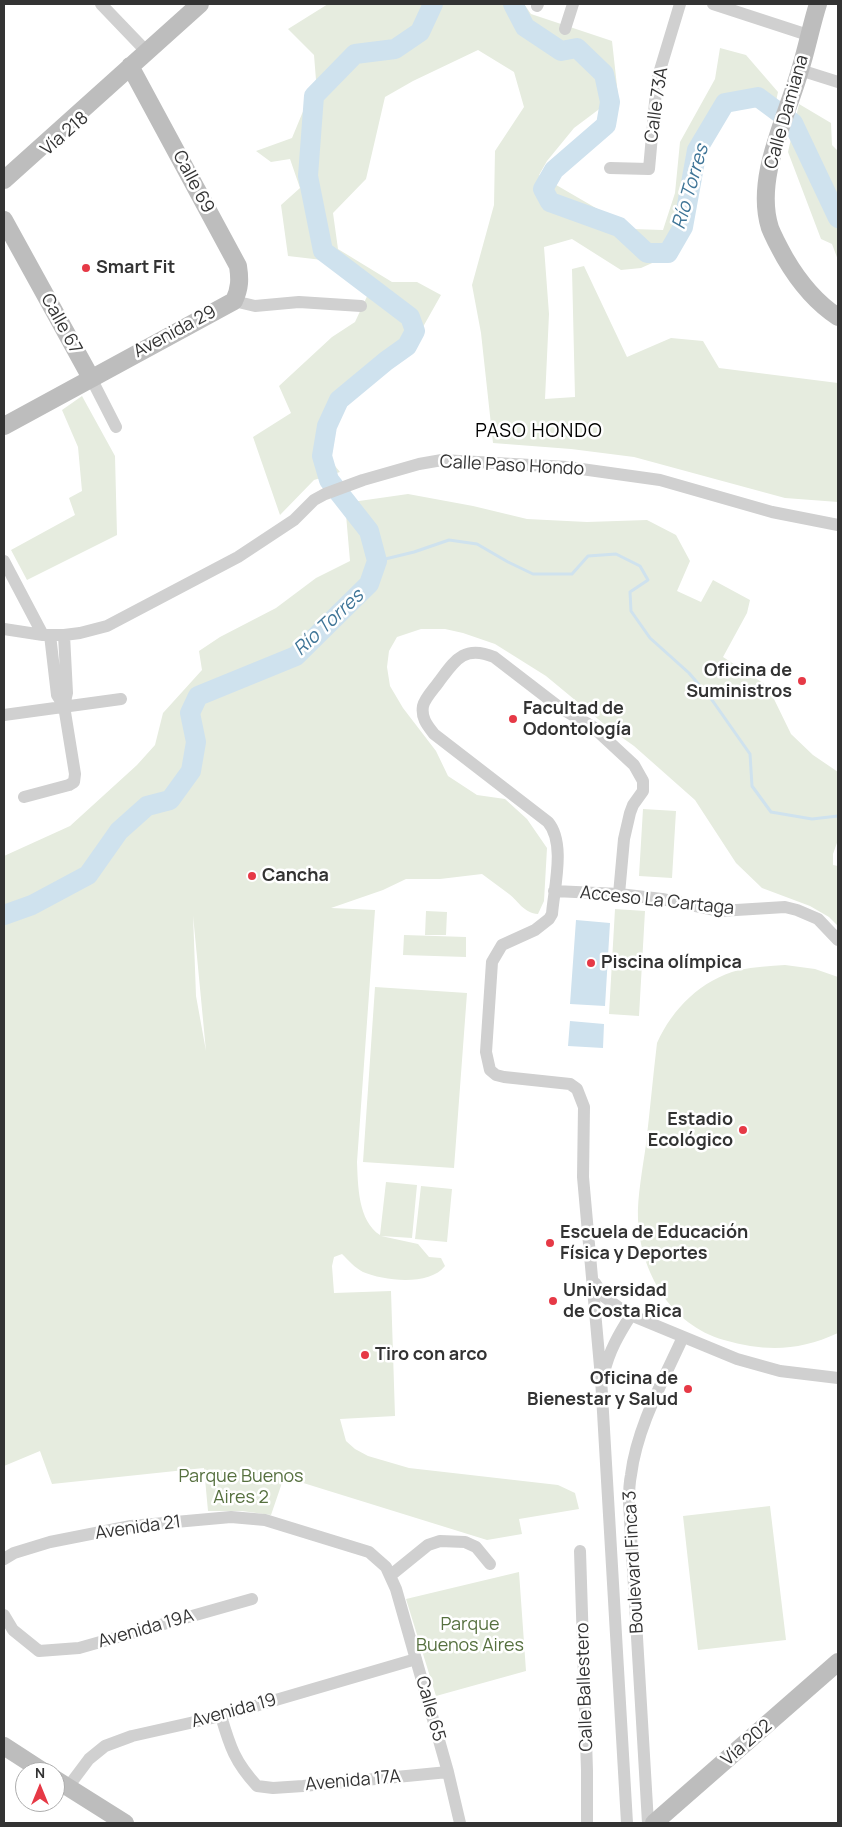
<!DOCTYPE html>
<meta charset="utf-8">
<style>
body{margin:0}
#map{position:relative;width:842px;height:1827px;overflow:hidden;background:#fff;font-family:Manrope,sans-serif}
canvas{display:block}
.frame{position:absolute;inset:0;border:5px solid #333;pointer-events:none}
.north{position:absolute;left:15px;top:1762px;width:50px;height:50px;box-sizing:border-box;background:#fff;border:1px solid #adadad;border-radius:50%;rotate:0deg;font-size:14px;font-weight:700;line-height:20px;text-align:center;color:#333}
.north::after{content:'';display:block;margin:auto;width:18px;height:22px;background:#e63946;clip-path:polygon(50% 0,100% 100%,50% 72%,0 100%)}
</style>
<div id="map">
<canvas width="842" height="1827"></canvas>
<div class="frame"></div>
<div class="north">N</div>
</div>
<script>
const ctx = document.querySelector('canvas').getContext('2d');
ctx.lineJoin = 'round';
function fill(path, color) {
  ctx.fillStyle = color;
  ctx.fill(path, 'evenodd');
}
function stroke(path, color, width, dash) {
  ctx.strokeStyle = color;
  ctx.lineWidth = width;
  ctx.lineCap = dash ? 'butt' : 'round';
  ctx.setLineDash(dash || []);
  ctx.stroke(path);
}
function label(font, color, halo, rows, align = 'center') {
  ctx.font = font + ' Manrope,sans-serif';
  ctx.lineWidth = 5;
  ctx.setLineDash([]);
  ctx.textBaseline = 'middle';
  ctx.strokeStyle = halo;
  ctx.fillStyle = color;
  for (const [text, x, y, turn = 0] of rows) {
    ctx.save();
    ctx.translate(x, y);
    ctx.rotate((+turn || 0) * Math.PI / 180);
    ctx.textAlign = isNaN(turn) ? turn : align;
    if (halo) ctx.strokeText(text, 0, 0);
    ctx.fillText(text, 0, 0);
    ctx.restore();
  }
}
fill(new Path2D(`
 M 328,4 L 524,4 L 531,14 L 612,41 L 618,95 L 574,128 L 547,161 L 539,175 L 632,229 L 663,230 L 675,193 L 680,142 L 715,79 L 720,48 L 746,55 L 778,92 L 773,115 L 753,106 L 738,104 C 705,130 691,209 679,251 L 641,268 L 621,270 L 572,239 L 544,247 L 549,314 L 545,399 L 575,397 L 572,269 L 584,266 L 627,357 L 671,338 L 703,341 L 719,368 L 838,383 L 838,502 L 785,498 L 634,457 L 571,449 L 493,443 L 481,333 L 472,285 L 494,205 L 495,151 L 524,107 L 514,72 L 478,50 L 413,81 L 385,97 L 366,179 L 333,213 L 338,249 L 392,282 L 417,282 L 441,295 L 406,357 L 350,398 L 335,414 L 326,455 L 340,472 L 314,480 L 280,515 L 253,437 L 291,413 L 279,386 L 332,337 L 355,322 L 370,290 L 346,266 L 331,261 L 288,256 L 281,205 L 300,188 L 290,159 L 271,162 L 256,151 L 292,138 L 316,80 L 314,55 L 288,29 Z
 M 799,104 L 831,123 L 832,145 L 838,151 L 838,260 L 832,244 L 821,239 L 788,152 Z
 M 82,396 L 115,456 L 117,535 L 27,580 L 11,550 L 75,515 L 69,498 L 82,491 L 78,447 L 62,410 Z
 M 408,494 L 473,506 L 527,519 L 587,522 L 647,520 L 676,535 L 690,561 L 677,591 L 701,602 L 713,580 L 750,600 L 747,613 L 723,657 L 763,683 L 773,697 L 791,734 L 813,755 L 838,772 L 838,840 L 833,854 L 833,865 L 838,866 L 838,926 L 829,917 L 810,906 L 762,888 L 736,863 L 695,800 L 634,746 L 610,729 L 546,676 L 495,644 L 463,633 L 445,629 L 421,629 L 397,637 L 389,651 L 387,667 L 390,686 L 403,708 L 436,751 L 448,776 L 477,795 L 505,799 L 527,819 L 547,848 L 544,901 L 538,914 C 524,913 519,902 509,894 C 500,887 491,881 482,874 L 440,879 L 406,879 L 383,890 L 331,908 L 375,910 L 357,1162 C 358,1186 358,1221 380,1235 L 386,1182 L 417,1185 L 412,1238 L 381,1236 L 418,1244 L 429,1257 L 441,1258 L 445,1266 C 430,1286 384,1281 363,1272 C 355,1268 348,1260 342,1254 L 334,1257 L 332,1266 L 334,1293 L 391,1291 L 395,1416 L 340,1419 L 346,1441 L 355,1449 L 368,1456 L 409,1468 L 558,1485 L 575,1493 L 579,1509 L 519,1519 L 522,1534 L 487,1540 L 284,1477 L 271,1515 L 242,1511 L 208,1511 L 204,1468 L 52,1484 L 40,1451 L 4,1466 L 4,856 L 70,826 L 137,765 L 155,745 L 163,713 L 202,670 L 199,651 L 220,637 L 276,608 L 316,578 L 350,561 L 345,503 ZM 193,914 L 193,915 L 206,1051 L 196,996 Z
 M 643,809 L 676,811 L 672,878 L 639,876 Z
 M 615,909 L 645,911 L 639,1016 L 609,1014 Z
 M 426,911 L 447,912 L 446,935 L 425,935 Z
 M 404,935 L 466,937 L 466,957 L 403,955 Z
 M 785,965 L 815,969 L 838,977 L 838,1333 C 799,1351 766,1352 724,1340 C 671,1325 640,1272 638,1219 C 637,1197 643,1167 646,1144 C 650,1110 653,1076 657,1043 C 673,1008 701,980 739,970 C 754,967 770,966 785,965 Z
 M 375,987 L 467,993 L 454,1168 L 363,1162 Z
 M 421,1186 L 452,1189 L 447,1242 L 415,1239 Z
 M 770,1506 L 786,1640 L 698,1650 L 683,1516 Z
 M 519,1572 L 526,1671 L 436,1696 L 406,1599 Z`), '#e6ecdf');
fill(new Path2D(`
 M 576,920 L 610,923 L 605,1006 L 570,1004 Z
 M 570,1021 L 604,1024 L 603,1048 L 568,1046 Z`), '#cfe2ee');
stroke(new Path2D(`
 M 377,561 L 414,552 L 449,540 L 477,544 L 508,562 L 533,574 L 572,574 L 588,556 L 616,554 L 640,566 L 648,580 L 630,592 L 631,611 L 650,638 L 689,673 L 712,700 L 750,754 L 752,786 L 771,812 L 812,819 L 838,816`), '#cfe2ee', 3);
stroke(new Path2D(`
 M 513,4 L 525,27 L 561,51 L 577,48 L 604,74 L 610,102 L 606,125 L 554,170 L 543,189 L 550,202 L 619,227 L 647,253 L 668,253 L 683,227 L 697,150 L 725,103 L 758,97 L 793,123 L 838,218
 M 4,915 L 32,905 L 88,875 L 119,831 L 147,806 L 170,800 L 191,771 L 196,742 L 190,713 L 198,696 L 296,656 L 369,584 L 377,561 L 369,531 L 329,480 L 322,456 L 327,426 L 339,400 L 386,361 L 407,346 L 415,331 L 410,317 L 323,251 L 308,176 L 314,96 L 355,54 L 395,49 L 420,32 L 433,4`), '#cfe2ee', 20);
stroke(new Path2D(`
 M 101,4 L 146,51
 M 713,4 L 808,35
 M 537,6 L 538,4
 M 565,29 L 573,4
 M 800,70 L 838,82
 M 610,168 L 649,169 L 657,80 L 680,4
 M 234,301 L 255,306 L 299,302 L 361,306
 M 91,378 L 116,427
 M 4,561 L 43,635
 M 4,629 L 43,635 L 64,635 L 80,633 L 107,626 L 238,557 L 294,520 L 314,500 L 325,494 L 363,480 L 419,464 L 442,460 L 567,467 L 660,480 L 772,512 L 838,525
 M 64,635 L 67,693 L 64,706
 M 4,715 L 121,699
 M 24,797 L 69,785 L 74,782 L 75,774 L 64,706 L 57,695 L 50,635
 M 554,891 L 619,894 L 662,899 L 720,911 L 785,907 L 797,910 L 818,919 L 838,940
 M 619,894 L 624,839 L 630,813 L 633,805 L 643,791 L 643,781 L 634,765 L 593,727 L 559,707 L 494,657 C 463,644 454,662 438,683 C 433,690 425,698 423,706 C 421,718 427,725 434,734 L 548,822 C 566,843 554,888 552,914 L 549,919 L 535,930 L 502,945 L 492,962 L 486,1052 L 490,1070 L 496,1075 L 504,1077 L 570,1084 L 577,1089 L 584,1107 L 583,1177 L 601,1378 L 627,1823
 M 595,1283 L 603,1296 L 628,1314 L 737,1359 L 780,1371 L 838,1378
 M 604,1373 C 609,1351 619,1334 631,1315
 M 580,1551 L 587,1771 L 587,1823
 M 4,1559 L 14,1553 L 50,1542 L 131,1526 L 231,1517 L 265,1520 L 369,1552 L 386,1567 L 396,1589 L 448,1772 L 460,1823
 M 391,1575 L 428,1545 L 440,1541 L 465,1542 L 476,1547 L 490,1564
 M 4,1615 L 13,1630 L 39,1651 L 79,1648 L 252,1599
 M 221,1716 C 230,1747 235,1762 257,1786 L 273,1788 L 303,1786 L 448,1772
 M 68,1787 L 89,1759 L 105,1746 L 132,1736 L 221,1716 L 416,1659
 M 648,1823 L 629,1502 C 629,1493 629,1484 631,1475 C 637,1427 663,1381 683,1337`), '#d0d0d0', 12);
stroke(new Path2D(`
 M 818,4 C 811,26 807,48 800,70 C 787,117 754,178 770,228 C 774,238 780,249 785,258 C 799,282 815,302 838,317
 M 4,180 L 200,4
 M 4,220 L 91,378
 M 4,426 L 234,301 C 240,288 240,279 238,266 L 130,66
 M 4,1746 L 44,1772
 M 55,1779 L 125,1823
 M 654,1823 L 838,1662`), '#bdbdbd', 18);
for (const [x, y, r, color] of [
 [86,268,5,"#e63946"],
 [802,681,5,"#e63946"],
 [513,719,5,"#e63946"],
 [252,876,5,"#e63946"],
 [591,963,5,"#e63946"],
 [743,1130,5,"#e63946"],
 [550,1243,5,"#e63946"],
 [553,1301,5,"#e63946"],
 [365,1355,5,"#e63946"],
 [688,1389,5,"#e63946"]
]) {
  const dot = new Path2D();
  dot.arc(x, y, r, 0, 2 * Math.PI);
  ctx.fillStyle = color;
  ctx.fill(dot);
  stroke(dot, '#fff', 2);
}
label('18px', '#333', '#fff', [
 ["Calle 73A",657,105,-82],
 ["Calle Damiana",787,112,-74],
 ["Vía 218",65,134,-41],
 ["Calle 69",193,182,62],
 ["Calle 67",61,324,61],
 ["Avenida 29",175,332,-28],
 ["Calle Paso Hondo",512,466,3],
 ["Acceso La Cartaga",657,901,6],
 ["Avenida 21",138,1528,-8],
 ["Boulevard Finca 3",634,1562,-93],
 ["Avenida 19A",146,1629,-16],
 ["Calle Ballestero",585,1687,-92],
 ["Calle 65",430,1709,74],
 ["Avenida 19",234,1711,-15],
 ["Vía 202",747,1743,-41],
 ["Avenida 17A",353,1781,-5]
]);
label('bold 18px', '#333', '#fff', [
 ["Smart Fit",96,268],
 ["Oficina de",792,671,"right"],
 ["Suministros",792,692,"right"],
 ["Facultad de",523,709],
 ["Odontología",523,730],
 ["Cancha",262,876],
 ["Piscina olímpica",601,963],
 ["Estadio",733,1120,"right"],
 ["Ecológico",733,1141,"right"],
 ["Escuela de Educación",560,1233],
 ["Física y Deportes",560,1254],
 ["Universidad",563,1291],
 ["de Costa Rica",563,1312],
 ["Tiro con arco",375,1355],
 ["Oficina de",678,1379,"right"],
 ["Bienestar y Salud",678,1400,"right"]
], 'left');
label('18px', '#56703f', '#fff', [
 ["Parque Buenos",241,1477],
 ["Aires 2",241,1498],
 ["Parque",470,1625],
 ["Buenos Aires",470,1646]
]);
label('italic 19px', '#3f7597', '#fff', [
 ["Río Torres",691,187,-74],
 ["Río Torres",329,623,-43]
]);
ctx.letterSpacing = '1px';
label('19px', '#000', '#fff', [
 ["PASO HONDO",539,432]
]);
ctx.letterSpacing = '0px';
</script>
